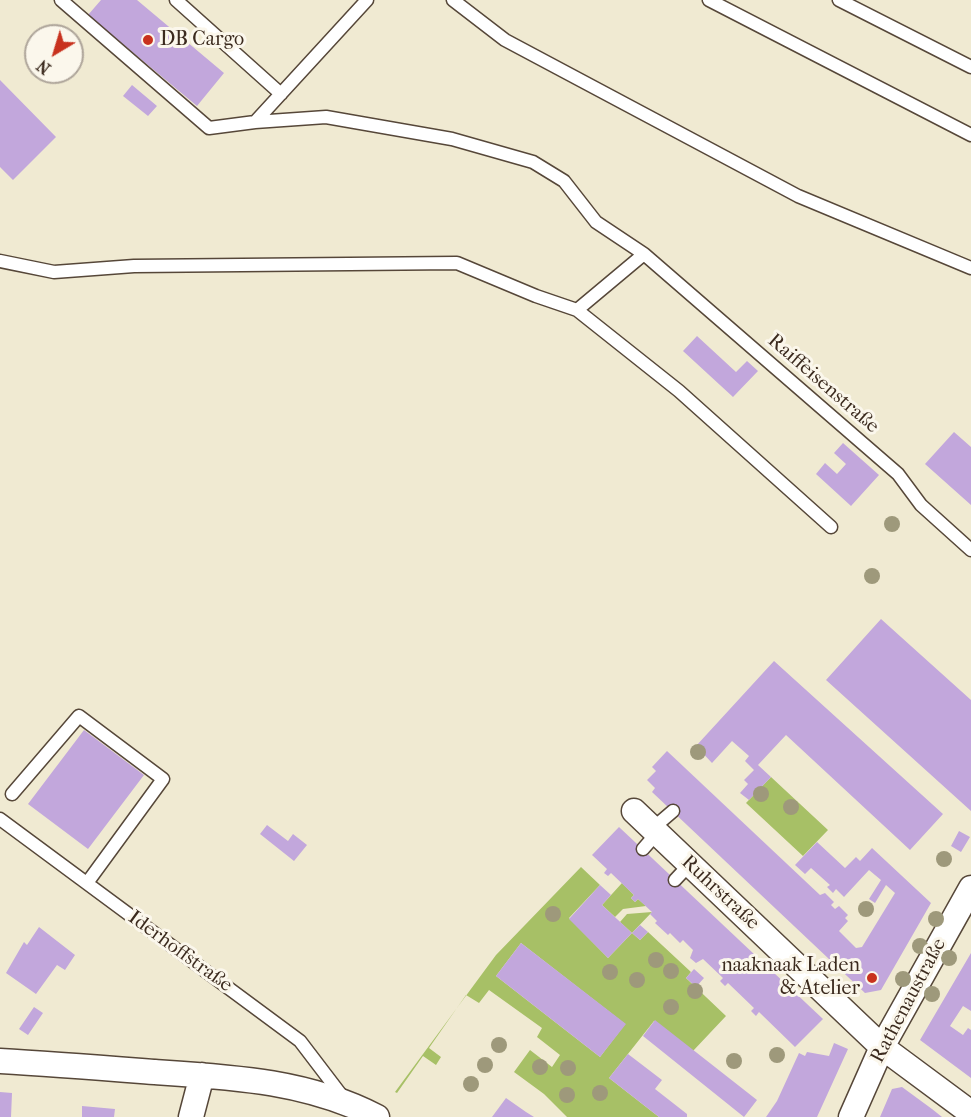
<!DOCTYPE html>
<meta charset="utf-8">
<style>
body{margin:0}
#map{position:relative;width:971px;height:1117px;overflow:hidden;background:#f0ead2;font-family:"IM FELL French Canon",serif}
canvas{display:block}
.north{position:absolute;left:24px;top:24px;width:60px;height:60px;box-sizing:border-box;background:#fbf7ec;border:2px solid #aea59a;border-radius:50%;rotate:218deg;font-size:16px;font-weight:700;line-height:24px;text-align:center;color:#3b2a1e}
.north::after{content:'';display:block;margin:auto;width:21px;height:27px;background:#c8321e;clip-path:polygon(50% 0,100% 100%,50% 72%,0 100%)}
</style>
<div id="map">
<canvas width="971" height="1117"></canvas>
<div class="north">N</div>
</div>
<script>
const ctx = document.querySelector('canvas').getContext('2d');
ctx.lineJoin = 'round';
function fill(path, color) {
  ctx.fillStyle = color;
  ctx.fill(path, 'evenodd');
}
function stroke(path, color, width, dash) {
  ctx.strokeStyle = color;
  ctx.lineWidth = width;
  ctx.lineCap = dash ? 'butt' : 'round';
  ctx.setLineDash(dash || []);
  ctx.stroke(path);
}
function label(font, color, halo, rows, align = 'center') {
  ctx.font = font + ' "IM FELL French Canon",serif';
  ctx.lineWidth = 6;
  ctx.setLineDash([]);
  ctx.textBaseline = 'middle';
  ctx.strokeStyle = halo;
  ctx.fillStyle = color;
  for (const [text, x, y, turn = 0] of rows) {
    ctx.save();
    ctx.translate(x, y);
    ctx.rotate((+turn || 0) * Math.PI / 180);
    ctx.textAlign = isNaN(turn) ? turn : align;
    if (halo) ctx.strokeText(text, 0, 0);
    ctx.fillText(text, 0, 0);
    ctx.restore();
  }
}
fill(new Path2D(`
 M 771,777 L 828,830 L 803,856 L 746,803 Z
 M 581,867 L 600,885 L 569,918 L 608,958 L 632,933 L 620,922 L 627,914 L 652,912 L 632,933 L 640,940 L 648,932 L 691,972 L 686,978 L 726,1016 L 693,1051 L 654,1021 L 609,1078 L 659,1117 L 567,1117 L 544,1094 L 514,1072 L 530,1050 L 552,1067 L 560,1055 L 537,1037 L 542,1028 L 489,990 L 479,1003 L 466,995 L 429,1048 L 441,1057 L 436,1065 L 423,1056 L 397,1093 L 395,1092 L 496,955 ZM 521,943 L 625,1024 L 600,1057 L 496,976 Z
 M 622,883 L 634,895 L 631,898 L 635,902 L 638,899 L 646,906 L 623,909 L 615,917 L 602,905 Z`), '#a7c066');
fill(new Path2D(`
 M 101,0 L 137,0 L 224,73 L 197,106 L 88,15 Z
 M 0,80 L 56,137 L 13,180 L 0,167 Z
 M 132,85 L 157,106 L 148,116 L 123,96 Z
 M 697,336 L 736,372 L 747,361 L 758,371 L 733,397 L 683,351 Z
 M 954,432 L 971,447 L 971,505 L 925,464 Z
 M 843,443 L 879,475 L 851,506 L 816,474 L 825,463 L 837,474 L 846,464 L 834,453 Z
 M 881,619 L 971,700 L 971,811 L 826,680 Z
 M 774,661 L 943,814 L 910,850 L 786,735 L 758,765 L 771,777 L 749,800 L 740,793 L 748,784 L 744,780 L 754,770 L 745,761 L 749,756 L 732,741 L 712,763 L 696,746 Z
 M 84,730 L 144,775 L 88,849 L 28,804 Z
 M 667,751 L 820,895 L 825,893 L 834,902 L 831,905 L 835,909 L 839,906 L 848,915 L 845,918 L 848,921 L 839,931 L 856,948 L 862,947 L 895,893 L 886,885 L 875,903 L 869,899 L 881,880 L 869,870 L 844,897 L 836,889 L 833,893 L 827,887 L 830,885 L 811,868 L 805,874 L 795,865 L 817,842 L 845,868 L 856,857 L 860,861 L 872,848 L 931,903 L 881,990 L 865,993 L 652,792 L 655,788 L 647,780 L 656,771 L 652,767 Z
 M 267,825 L 288,841 L 293,834 L 307,845 L 294,861 L 260,834 Z
 M 619,827 L 823,1019 L 795,1047 L 759,1012 L 756,1016 L 751,1011 L 754,1008 L 728,983 L 725,986 L 720,981 L 723,978 L 703,959 L 696,963 L 690,958 L 693,950 L 683,940 L 680,943 L 670,933 L 668,935 L 655,923 L 657,921 L 650,914 L 652,912 L 638,899 L 635,902 L 631,898 L 634,895 L 611,873 L 608,876 L 604,873 L 607,869 L 592,855 Z
 M 959,831 L 970,837 L 961,852 L 951,846 Z
 M 600,885 L 611,895 L 602,905 L 632,933 L 608,958 L 569,919 Z
 M 640,925 L 648,932 L 640,940 L 632,933 Z
 M 39,927 L 75,955 L 65,970 L 57,965 L 36,994 L 6,973 L 24,942 L 27,945 Z
 M 521,943 L 626,1024 L 600,1057 L 496,976 Z
 M 971,953 L 971,1011 L 963,1006 L 950,1026 L 963,1035 L 968,1028 L 971,1030 L 971,1078 L 920,1040 Z
 M 694,969 L 704,978 L 696,987 L 686,978 Z
 M 34,1007 L 43,1013 L 28,1035 L 19,1029 Z
 M 655,1020 L 757,1100 L 744,1117 L 643,1036 Z
 M 834,1043 L 848,1049 L 817,1117 L 766,1117 L 777,1101 L 799,1053 L 805,1056 L 807,1052 L 829,1056 Z
 M 628,1054 L 662,1080 L 655,1089 L 687,1114 L 687,1117 L 659,1117 L 609,1078 Z
 M 902,1087 L 932,1109 L 942,1117 L 880,1117 L 892,1089 Z
 M 0,1092 L 12,1093 L 11,1117 L 0,1117 Z
 M 506,1098 L 526,1112 L 534,1117 L 492,1117 Z
 M 82,1106 L 115,1109 L 114,1117 L 82,1117 Z`), '#c2a7dc');
const lane = new Path2D(`
 M 61,0 L 209,128 L 255,122 L 367,0
 M 176,0 L 281,94
 M 453,0 L 505,40 L 798,196 L 971,268
 M 709,0 L 971,135
 M 839,0 L 971,67
 M 255,122 L 326,117 L 452,139 L 533,162 L 564,181 L 596,222 L 644,254 L 898,474 L 921,505 L 971,550
 M 644,254 L 577,310 L 679,391 L 831,527
 M 0,261 L 54,272 L 134,266 L 457,263 L 536,296 L 577,310
 M 12,794 L 79,716 L 163,779 L 87,883
 M 0,819 L 300,1041 L 345,1100
 M 652,829 L 673,811
 M 643,849 L 657,833
 M 675,880 L 690,864`);
const street = new Path2D(`
 M 634,811 L 882,1047 L 971,1113
 M 0,1061 C 52,1064 103,1068 155,1072 C 232,1077 308,1081 377,1117
 M 191,1117 L 202,1075
 M 851,1117 L 882,1047 L 971,888`);
stroke(lane, '#564739', 15);
stroke(street, '#564739', 27);
stroke(lane, '#fff', 12);
stroke(street, '#fff', 24);
ctx.fillStyle = '#9e997b';
for (const [x, y] of [
 [892,524],
 [872,576],
 [698,752],
 [761,794],
 [791,807],
 [944,859],
 [866,909],
 [553,914],
 [936,919],
 [920,946],
 [949,958],
 [656,960],
 [671,971],
 [610,972],
 [903,979],
 [637,980],
 [695,991],
 [932,994],
 [671,1007],
 [499,1045],
 [777,1055],
 [734,1061],
 [485,1065],
 [540,1067],
 [568,1068],
 [471,1084],
 [600,1093],
 [567,1095]
]) {
  ctx.beginPath();
  ctx.arc(x, y, 8, 0, 2 * Math.PI);
  ctx.fill();
}
for (const [x, y, r, color] of [
 [148,40,6,"#c8321e"],
 [872,978,6,"#c8321e"]
]) {
  const dot = new Path2D();
  dot.arc(x, y, r, 0, 2 * Math.PI);
  ctx.fillStyle = color;
  ctx.fill(dot);
  stroke(dot, '#fbf7ec', 2);
}
label('20px', '#3b2a1e', '#fbf7ec', [
 ["DB Cargo",160,40],
 ["naaknaak Laden",860,966,"right"],
 ["& Atelier",860,989,"right"]
], 'left');
label('20px', '#3b2a1e', '#fbf7ec', [
 ["Raiffeisenstraße",823,384,41],
 ["Ruhrstraße",720,893,43],
 ["Iderhoffstraße",180,952,36],
 ["Rathenaustraße",909,1001,-62]
]);
</script>
